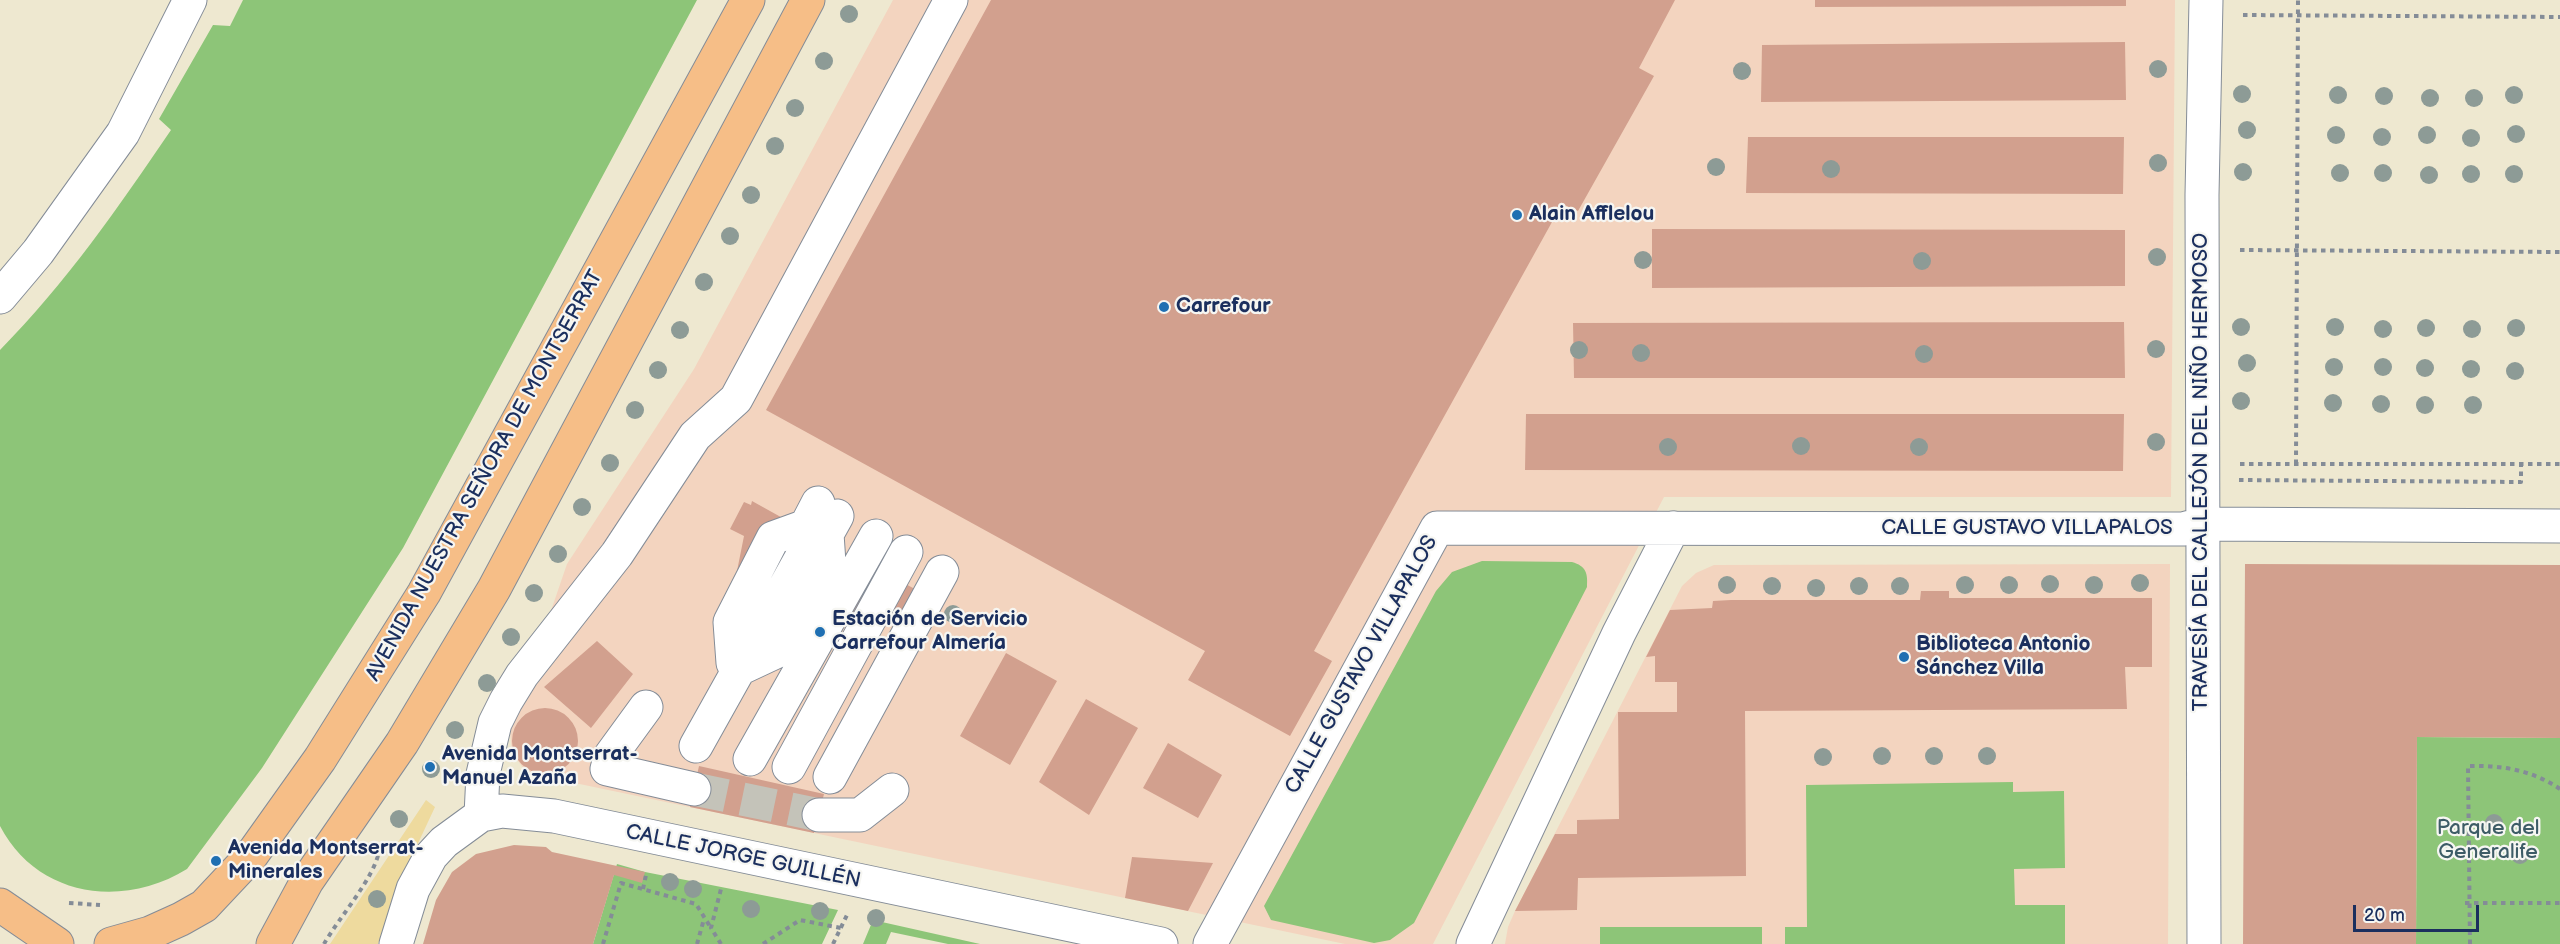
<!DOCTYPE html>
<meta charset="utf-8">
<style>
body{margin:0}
#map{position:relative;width:2560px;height:944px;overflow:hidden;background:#eee8d0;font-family:"Balsamiq Sans",sans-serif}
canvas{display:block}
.scale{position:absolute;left:2353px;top:905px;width:126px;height:27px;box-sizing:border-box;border:3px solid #1b2f5e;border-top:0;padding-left:8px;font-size:18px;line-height:21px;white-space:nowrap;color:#1b2f5e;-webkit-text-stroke:4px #f6f6f2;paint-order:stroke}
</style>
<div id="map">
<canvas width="2560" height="944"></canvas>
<div class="scale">20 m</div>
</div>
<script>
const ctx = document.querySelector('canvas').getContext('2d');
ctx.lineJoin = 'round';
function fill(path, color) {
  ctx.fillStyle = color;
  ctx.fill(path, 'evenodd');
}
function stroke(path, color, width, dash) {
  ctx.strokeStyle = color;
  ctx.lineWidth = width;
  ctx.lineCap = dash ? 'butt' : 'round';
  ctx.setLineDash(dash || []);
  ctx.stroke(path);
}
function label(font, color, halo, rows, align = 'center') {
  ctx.font = font + ' "Balsamiq Sans",sans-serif';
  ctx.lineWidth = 4.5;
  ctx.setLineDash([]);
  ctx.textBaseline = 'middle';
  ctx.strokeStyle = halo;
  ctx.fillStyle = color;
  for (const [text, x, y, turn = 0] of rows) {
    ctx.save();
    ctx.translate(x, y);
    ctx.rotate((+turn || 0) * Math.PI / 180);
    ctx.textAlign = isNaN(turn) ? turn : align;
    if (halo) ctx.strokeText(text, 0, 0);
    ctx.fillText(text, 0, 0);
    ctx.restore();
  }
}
fill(new Path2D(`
 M 893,0 L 2175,0 L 2171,497 L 1664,497 L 1433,944 L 1345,944 L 527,773 L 512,753 L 510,730 L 567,564 L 694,369 Z
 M 2170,564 L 2168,944 L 1505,944 L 1508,927 L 1515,911 L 1682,586 L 1696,573 L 1714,565 Z`), '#f3d4bf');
fill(new Path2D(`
 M 243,0 L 697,0 L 403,548 L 262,768 L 187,869 C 122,909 37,897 0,826 L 0,350 C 66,283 118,208 171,130 L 159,119 L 213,25 L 230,26 Z
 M 1482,561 L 1572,562 C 1586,566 1588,573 1587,587 L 1414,923 L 1390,940 L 1374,943 L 1271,920 L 1264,906 L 1436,591 L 1452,572 Z
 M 2417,737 L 2560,738 L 2560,944 L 2416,944 Z
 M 2013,782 L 2013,792 L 2064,791 L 2065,868 L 2014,869 L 2015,905 L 2065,905 L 2065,944 L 1785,944 L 1785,927 L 1807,927 L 1806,785 Z
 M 617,864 L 645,872 L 838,910 L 822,944 L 593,944 Z
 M 873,920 L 980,944 L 948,944 L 891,932 L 886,944 L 863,944 Z
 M 1600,927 L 1762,927 L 1762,944 L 1600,944 Z`), '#8dc578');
fill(new Path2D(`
 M 426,800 L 435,807 L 399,884 L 378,944 L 330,944 Z`), '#eeda9e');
fill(new Path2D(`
 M 991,0 L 1675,0 L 1639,68 L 1654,76 L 1578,211 L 1562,204 L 1314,651 L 1332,661 L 1290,736 L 1188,680 L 1205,651 L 766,410 Z
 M 1815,0 L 2126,0 L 2126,6 L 1815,7 Z
 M 2125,42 L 2126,100 L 1761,102 L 1762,45 Z
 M 1748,137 L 2124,137 L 2123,194 L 1746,193 Z
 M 1652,229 L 2125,230 L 2125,286 L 1652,288 Z
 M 2124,322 L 2125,378 L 1574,378 L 1573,323 Z
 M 1526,414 L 2124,414 L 2123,471 L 1525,470 Z
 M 752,501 L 788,521 L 783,558 L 902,582 L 933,599 L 925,631 L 733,591 L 744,536 L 730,529 L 744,502 L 751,505 Z
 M 2245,564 L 2560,565 L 2560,738 L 2417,737 L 2416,944 L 2243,944 Z
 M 1921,591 L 1949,591 L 1949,598 L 2152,598 L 2152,667 L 2125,667 L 2127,709 L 1745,711 L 1746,876 L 1578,878 L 1577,910 L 1515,911 L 1555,834 L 1577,834 L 1577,820 L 1619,819 L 1618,712 L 1677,712 L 1677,682 L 1655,682 L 1655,656 L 1646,657 L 1670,610 L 1712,608 L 1713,601 L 1731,600 L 1920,600 Z
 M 597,641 L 633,674 L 591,728 L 544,687 Z
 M 1006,653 L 1057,681 L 1010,765 L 960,736 Z
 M 1086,699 L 1138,728 L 1089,815 L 1039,782 Z
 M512 741a33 33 0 1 1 66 0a33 33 0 1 1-66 0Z
 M 1168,743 L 1222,775 L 1198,818 L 1143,788 Z
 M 699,766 L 824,794 L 814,833 L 690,807 Z
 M 514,845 L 546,847 L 552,852 L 645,872 L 642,883 L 614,875 L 593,944 L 423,944 L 436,900 L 452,872 L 476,854 Z
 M 1132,857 L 1213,863 L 1188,911 L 1125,898 Z`), '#d2a08e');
stroke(new Path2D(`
 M 694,789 L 819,815`), '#c4c3b9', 33, [33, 16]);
const minor = new Path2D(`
 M 0,297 L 38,252 L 123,133 L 190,0
 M 737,670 L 733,663 L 730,622 L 773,538 L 806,526 L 818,503
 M 737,670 L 784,648 L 829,563 L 827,534 L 837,516
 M 646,707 L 611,755 L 607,769 L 694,789
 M 696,746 L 814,535 L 827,534
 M 750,759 L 876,536
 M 789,767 L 906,552
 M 830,777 L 942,572
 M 481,815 L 483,774 L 495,723 L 506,701 L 522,675 L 617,554 L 695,436 L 736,399 L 951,0
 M 819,815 L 860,815 L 892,790
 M 396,944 L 413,889 L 431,856 L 444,842 L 481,815 L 502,811 L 554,816 L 1161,944
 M 1210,944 L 1437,528 L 2166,529 L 2183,529 L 2202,524 L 2560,526
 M 1473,944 L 1619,633 L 1673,528
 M 2204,944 L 2202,195 L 2206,0`);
const major = new Path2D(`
 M 0,905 L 57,944
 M 111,944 L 150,933 L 181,919 L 204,906 L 251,856 L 320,759 L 424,593 L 748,0
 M 273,944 L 307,881 L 402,743 L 494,589 L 808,0`);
stroke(minor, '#848c97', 35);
stroke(major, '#848c97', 35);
stroke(new Path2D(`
 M 2243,15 L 2560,17
 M 2240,250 L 2560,252
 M 2240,464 L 2560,464
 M 2296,464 L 2298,0
 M 2239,480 L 2521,482 L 2521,464
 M 643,889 L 646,875
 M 69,903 L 100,905
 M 2465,903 L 2560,903
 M 324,944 C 338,919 375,877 379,851 L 375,850
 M 603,944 L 621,883 L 696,904 L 711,928
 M 697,944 L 704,919
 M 721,944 L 711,928 L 721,889
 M 763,944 L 800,920 L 841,928
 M 833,944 L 847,915
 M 2470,944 L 2468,766 C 2501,765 2532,770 2560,789`), '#848c97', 4, [4.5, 4.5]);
stroke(minor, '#fff', 33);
stroke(major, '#f6be87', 33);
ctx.fillStyle = '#8d9b96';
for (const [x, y] of [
 [849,14],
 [824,61],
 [2158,69],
 [1742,71],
 [2242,94],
 [2338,95],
 [2514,95],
 [2384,96],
 [2430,98],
 [2474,98],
 [795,108],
 [2247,130],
 [2516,134],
 [2336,135],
 [2427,135],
 [2382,137],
 [2471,138],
 [775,146],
 [2158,163],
 [1716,167],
 [1831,169],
 [2243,172],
 [2340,173],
 [2383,173],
 [2471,174],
 [2514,174],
 [2429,175],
 [751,195],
 [730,236],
 [2157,257],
 [1643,260],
 [1922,261],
 [704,282],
 [2241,327],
 [2335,327],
 [2426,328],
 [2516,328],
 [2383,329],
 [2472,329],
 [680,330],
 [2156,349],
 [1579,350],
 [1641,353],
 [1924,354],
 [2247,363],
 [2334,367],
 [2383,367],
 [2425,368],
 [2471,369],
 [658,370],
 [2515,371],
 [2241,401],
 [2333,403],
 [2381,404],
 [2425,405],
 [2473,405],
 [635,410],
 [2156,442],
 [1801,446],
 [1668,447],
 [1919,447],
 [610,463],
 [582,507],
 [558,554],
 [2140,583],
 [2050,584],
 [1727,585],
 [1965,585],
 [2009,585],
 [2094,585],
 [1772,586],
 [1859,586],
 [1900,586],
 [1816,588],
 [534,593],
 [953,614],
 [511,637],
 [487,683],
 [455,730],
 [1882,756],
 [1934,756],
 [1987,756],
 [1823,757],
 [431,769],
 [399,819],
 [2494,823],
 [2520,855],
 [670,882],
 [693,889],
 [377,899],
 [751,909],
 [820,911],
 [876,918]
]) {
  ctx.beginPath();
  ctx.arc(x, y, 9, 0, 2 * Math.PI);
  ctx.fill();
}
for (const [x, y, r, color] of [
 [1517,215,6,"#1f6fb2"],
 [1164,307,6,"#1f6fb2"],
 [820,632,6,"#1f6fb2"],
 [1904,657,6,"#1f6fb2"],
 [430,767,6,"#1f6fb2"],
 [216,861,6,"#1f6fb2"]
]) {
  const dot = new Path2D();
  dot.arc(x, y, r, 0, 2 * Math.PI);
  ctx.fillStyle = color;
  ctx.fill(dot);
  stroke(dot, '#f6f6f2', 2);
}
label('bold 21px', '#1b2f5e', '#f6f6f2', [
 ["Alain Afflelou",1529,215],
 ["Carrefour",1176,307],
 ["Estación de Servicio",832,620],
 ["Carrefour Almería",832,644],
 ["Biblioteca Antonio",1916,645],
 ["Sánchez Villa",1916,669],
 ["Avenida Montserrat-",442,755],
 ["Manuel Azaña",442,779],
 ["Avenida Montserrat-",228,849],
 ["Minerales",228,873]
], 'left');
label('21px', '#1b2f5e', '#f6f6f2', [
 ["TRAVESÍA DEL CALLEJÓN DEL NIÑO HERMOSO",2202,472,-90],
 ["AVENIDA NUESTRA SEÑORA DE MONTSERRAT",485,476,-61],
 ["CALLE GUSTAVO VILLAPALOS",2027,529],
 ["CALLE GUSTAVO VILLAPALOS",1362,665,-61],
 ["CALLE JORGE GUILLÉN",743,857,12]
]);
label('21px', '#3d5c66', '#f6f6f2', [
 ["Parque del",2488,829],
 ["Generalife",2488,853]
]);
</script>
